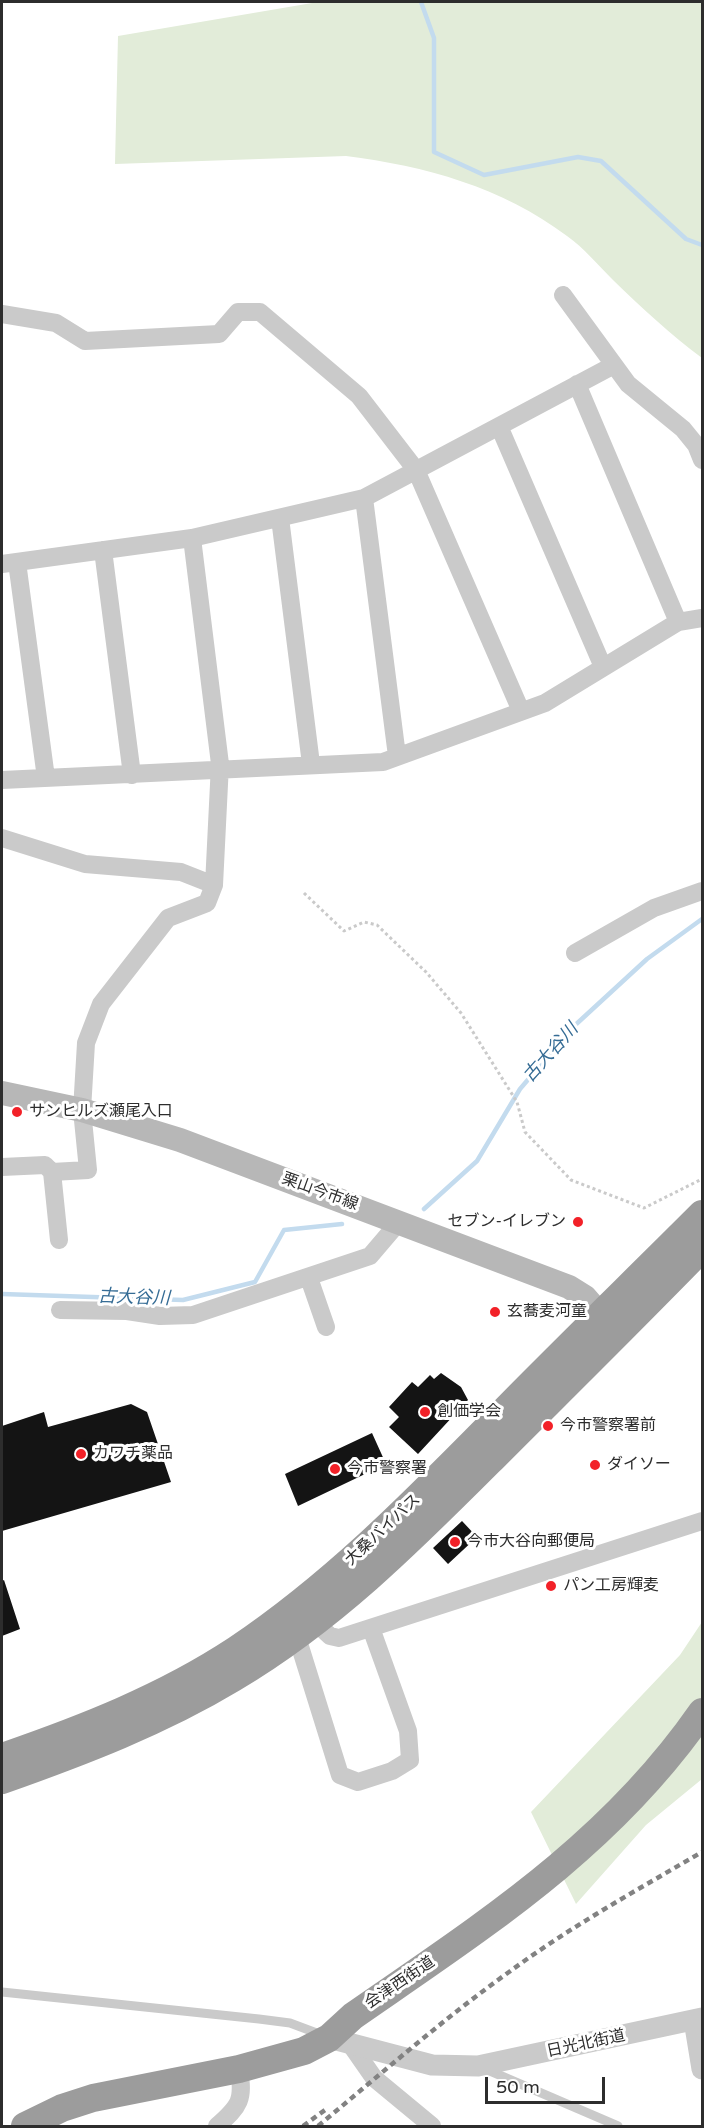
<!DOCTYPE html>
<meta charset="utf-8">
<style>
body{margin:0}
#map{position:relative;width:704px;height:2128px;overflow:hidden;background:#fff;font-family:"Varela Round",sans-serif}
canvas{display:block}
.frame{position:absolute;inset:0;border:3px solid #2d2d2d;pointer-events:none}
.scale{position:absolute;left:485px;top:2077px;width:120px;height:27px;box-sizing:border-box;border:3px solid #2d2d2d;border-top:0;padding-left:8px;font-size:18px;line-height:21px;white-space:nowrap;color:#2d2d2d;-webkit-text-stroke:4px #fff;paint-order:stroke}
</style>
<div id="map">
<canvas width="704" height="2128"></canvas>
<div class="frame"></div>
<div class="scale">50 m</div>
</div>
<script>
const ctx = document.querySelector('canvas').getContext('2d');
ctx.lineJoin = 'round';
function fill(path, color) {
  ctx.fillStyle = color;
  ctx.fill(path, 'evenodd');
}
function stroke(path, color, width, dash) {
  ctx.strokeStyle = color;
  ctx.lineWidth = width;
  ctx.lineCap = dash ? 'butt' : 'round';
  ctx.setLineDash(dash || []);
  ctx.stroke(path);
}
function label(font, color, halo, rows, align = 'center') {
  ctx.font = font + ' "Varela Round","Noto Sans JP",sans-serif';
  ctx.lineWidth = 6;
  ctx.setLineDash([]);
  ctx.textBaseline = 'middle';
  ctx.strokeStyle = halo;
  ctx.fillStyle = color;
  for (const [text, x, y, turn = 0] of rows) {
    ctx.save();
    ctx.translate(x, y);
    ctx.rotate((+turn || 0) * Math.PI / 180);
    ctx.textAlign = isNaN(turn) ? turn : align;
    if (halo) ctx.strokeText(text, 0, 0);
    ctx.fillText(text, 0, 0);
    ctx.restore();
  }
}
fill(new Path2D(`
 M 318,2 L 702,2 L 702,358 C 670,334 642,308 613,280 C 598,265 584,248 567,236 C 502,187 425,166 346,156 L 115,164 L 118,36 Z
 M 702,1622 L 702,1779 L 646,1825 L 576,1904 L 531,1812 L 680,1655 Z`), '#e2ecd9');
stroke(new Path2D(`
 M 421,2 L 434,38 L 434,152 L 484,175 L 578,157 L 601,161 L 686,239 L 702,245
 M 424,1209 L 477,1161 L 520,1089 L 572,1028 L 647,959 L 702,919
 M 2,1294 L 183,1300 L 255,1282 L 284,1230 L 342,1224`), '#c3dbee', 4.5);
fill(new Path2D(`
 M 441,1373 L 461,1387 L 468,1400 L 418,1454 L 389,1427 L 399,1417 L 389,1407 L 412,1382 L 418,1387 L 430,1375 L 434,1379 Z
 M 131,1404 L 147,1412 L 171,1482 L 2,1531 L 2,1426 L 44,1412 L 48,1427 Z
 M 372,1433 L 386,1464 L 298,1506 L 285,1474 Z
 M 462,1521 L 477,1537 L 448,1564 L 433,1548 Z
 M 4,1580 L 20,1629 L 2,1636 L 2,1581 Z`), '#141414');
stroke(new Path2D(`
 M 304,893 L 344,931 L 364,922 L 377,925 L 426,972 L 461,1013 L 517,1102 L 525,1132 L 571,1180 L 644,1208 L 702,1179`), '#cacaca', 3, [3, 3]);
stroke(new Path2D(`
 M 2,1992 L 259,2019 L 290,2023 L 322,2035
 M 483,2068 L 618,2126`), '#cacaca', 9);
stroke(new Path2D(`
 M 563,295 L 628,384 L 683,429 L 696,445 L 702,460
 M 2,314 L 56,323 L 85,341 L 219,334 L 238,312 L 260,312 L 359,396 L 416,470 L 521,711
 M 577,384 L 678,622
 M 499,426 L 603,667
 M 364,498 L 397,756
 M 280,518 L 311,764
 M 103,550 L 132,775
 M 17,562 L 46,778
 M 2,564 L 192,538 L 364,498 L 614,365
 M 2,780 L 383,762 L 545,703 L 678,622 L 702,618
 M 2,838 L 85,864 L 181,872 L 214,885
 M 575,953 L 654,908 L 702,891
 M 2,1167 L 45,1165 L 52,1172 L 88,1170 L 82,1110 L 86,1043 L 101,1004 L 168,918 L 207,903 L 214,885 L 220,764 L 192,538
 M 52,1172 L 59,1240
 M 309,1278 L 326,1327
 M 60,1310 L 127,1311 L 160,1316 L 193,1315 L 370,1256 L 399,1222
 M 315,1622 L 330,1636 L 339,1638 L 702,1521
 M 297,1637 L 340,1775 L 358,1782 L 392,1771 L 410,1760 L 408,1731 L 371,1628
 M 351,2045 L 374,2078 L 432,2126
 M 217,2126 C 240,2106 244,2100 239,2069`), '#cacaca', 18);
stroke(new Path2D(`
 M 694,2020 L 702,2069
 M 329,2038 L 432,2065 L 478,2066 L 702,2018`), '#cacaca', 21);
stroke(new Path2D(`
 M 2,1093 L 82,1110 L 180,1140 L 569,1287 L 585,1297 L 612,1328`), '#b7b7b7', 24);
stroke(new Path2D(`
 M 2,1757 C 83,1729 163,1698 236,1650 C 339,1581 423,1493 509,1406 C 573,1341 638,1278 702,1214
 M 2,1780 C 81,1752 160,1722 233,1678 C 333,1619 413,1538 495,1456 C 564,1387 634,1318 702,1248
 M 25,2126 L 62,2108 L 93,2098 L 239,2069 L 304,2051 L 329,2038 L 353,2016 C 484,1925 609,1846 702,1712`), '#9c9c9c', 28);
stroke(new Path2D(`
 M 303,2126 L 325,2110
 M 318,2126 C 381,2074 442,2020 509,1972 C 570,1927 637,1890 702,1852`), '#828282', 4.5, [6, 4.5]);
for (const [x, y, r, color] of [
 [17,1112,6,"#f22128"],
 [578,1222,6,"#f22128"],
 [495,1312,6,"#f22128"],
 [425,1412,6,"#f22128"],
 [548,1426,6,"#f22128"],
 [81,1454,6,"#f22128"],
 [595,1465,6,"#f22128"],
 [335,1469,6,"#f22128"],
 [455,1542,6,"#f22128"],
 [551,1586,6,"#f22128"]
]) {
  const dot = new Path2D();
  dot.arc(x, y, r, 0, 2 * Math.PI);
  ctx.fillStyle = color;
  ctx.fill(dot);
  stroke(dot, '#fff', 2);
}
label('16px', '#2d2d2d', '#fff', [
 ["サンヒルズ瀬尾入口",29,1112],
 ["セブン-イレブン",566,1222,"right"],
 ["玄蕎麦河童",507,1312],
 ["創価学会",437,1412],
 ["今市警察署前",560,1426],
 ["カワチ薬品",93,1454],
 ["ダイソー",607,1465],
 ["今市警察署",347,1469],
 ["今市大谷向郵便局",467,1542],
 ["パン工房輝麦",563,1586]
], 'left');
label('16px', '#2d2d2d', '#fff', [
 ["栗山今市線",320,1192,20],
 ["大桑バイパス",383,1530,-43],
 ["会津西街道",400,1983,-34],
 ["日光北街道",586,2044,-12]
]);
label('italic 18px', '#356c95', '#fff', [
 ["古大谷川",551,1053,-48],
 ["古大谷川",134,1298,2]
]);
</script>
